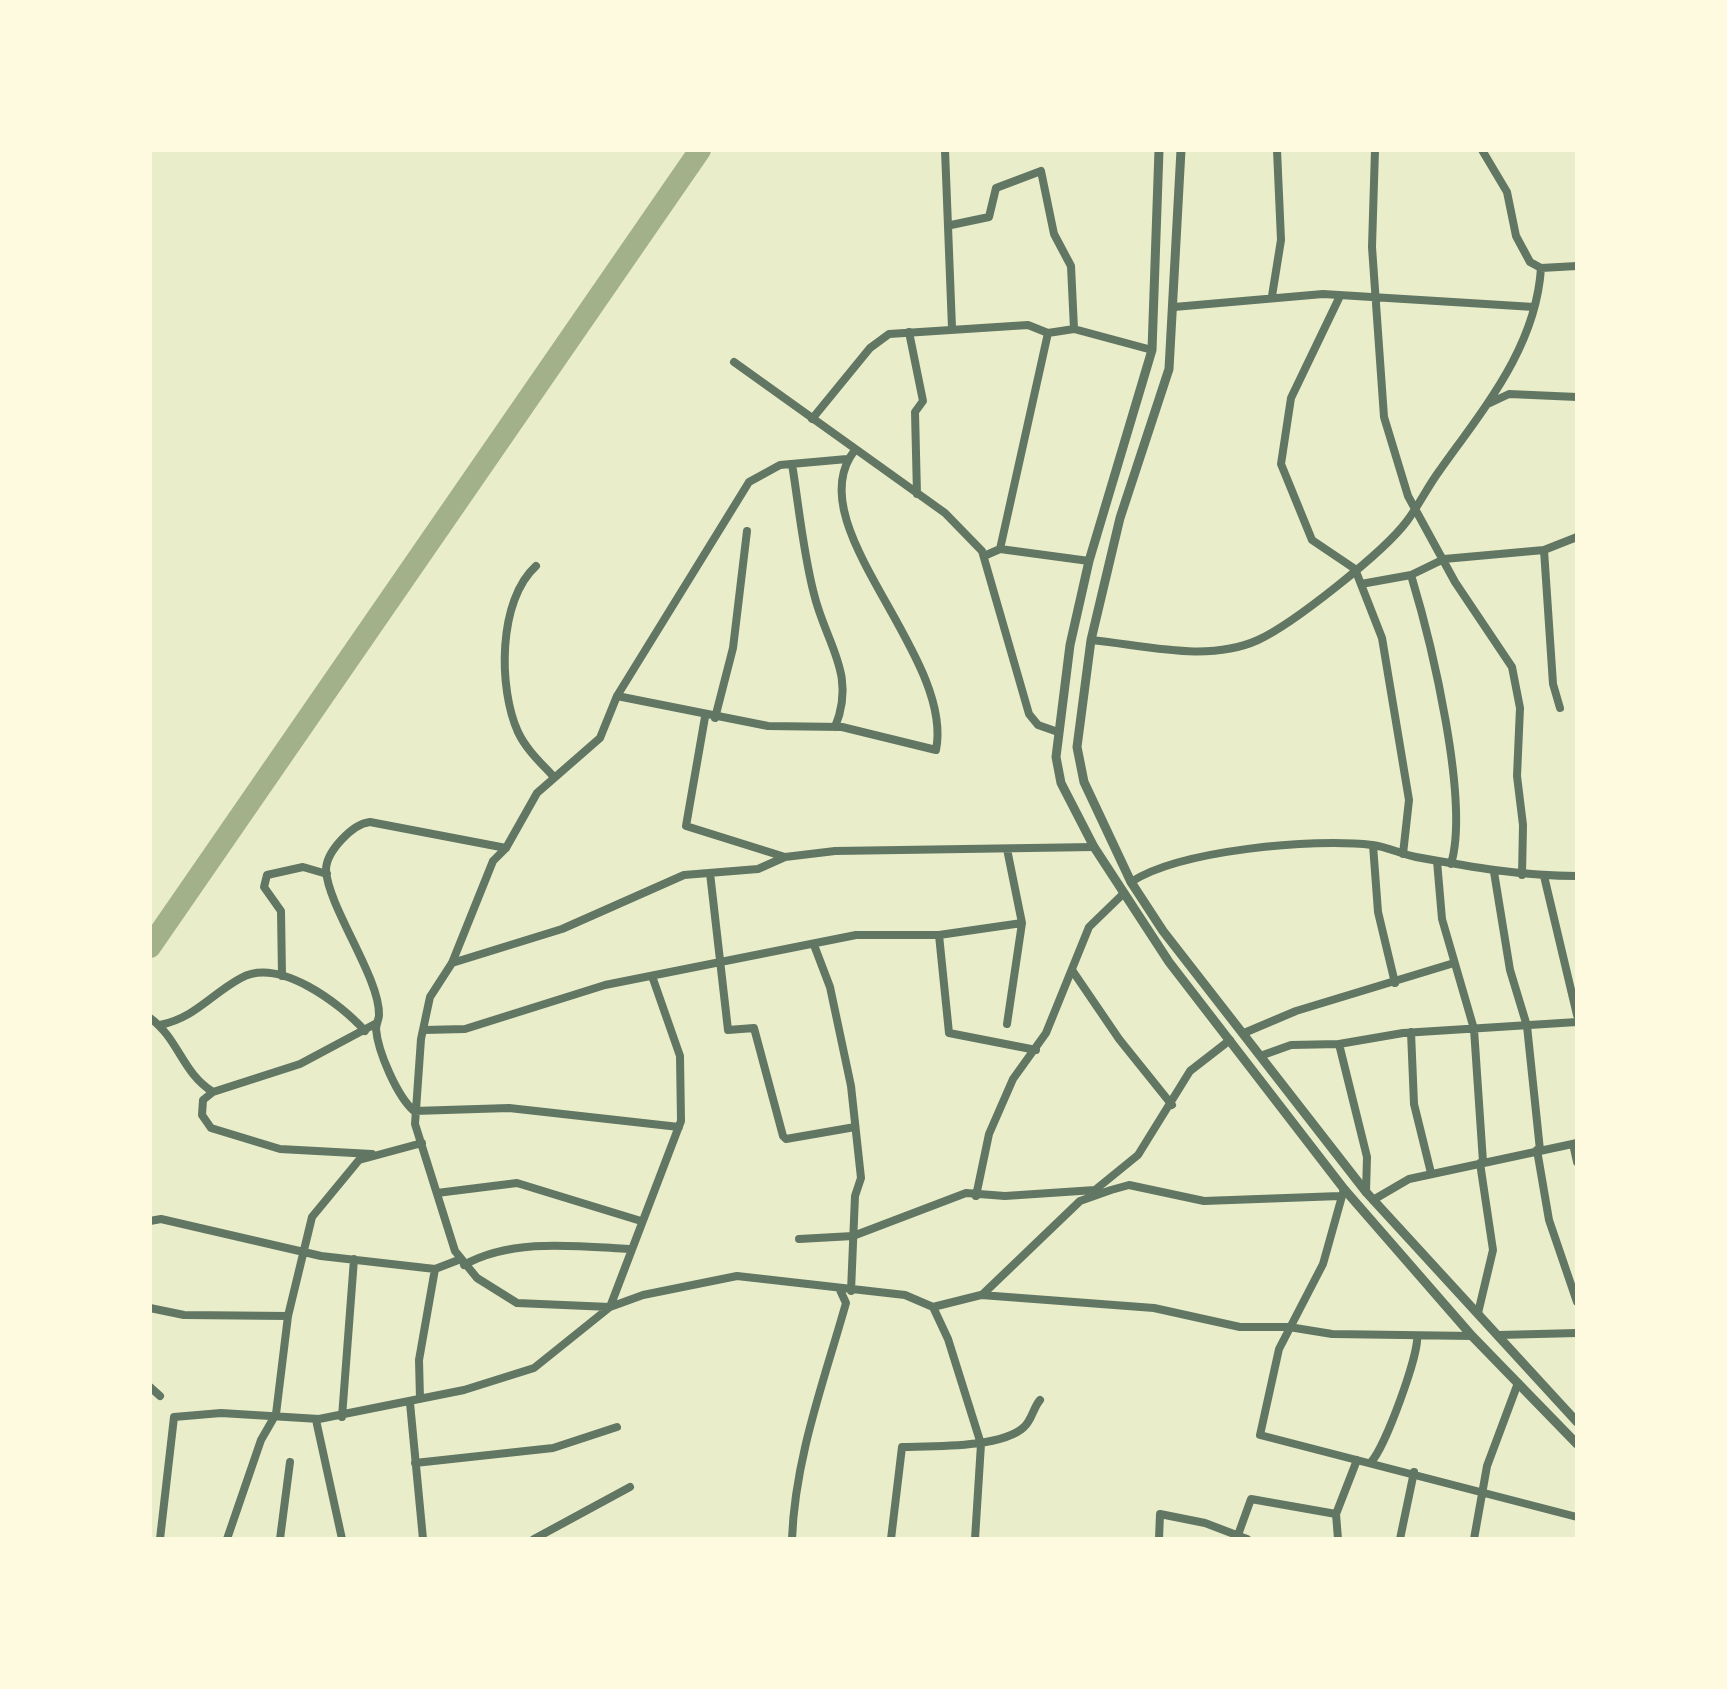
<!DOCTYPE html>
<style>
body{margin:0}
#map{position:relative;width:1727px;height:1689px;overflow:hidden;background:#e9edc9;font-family:Overpass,sans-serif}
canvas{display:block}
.frame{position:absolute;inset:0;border:152px solid #fefae0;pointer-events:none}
</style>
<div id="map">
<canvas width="1727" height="1689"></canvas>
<div class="frame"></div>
</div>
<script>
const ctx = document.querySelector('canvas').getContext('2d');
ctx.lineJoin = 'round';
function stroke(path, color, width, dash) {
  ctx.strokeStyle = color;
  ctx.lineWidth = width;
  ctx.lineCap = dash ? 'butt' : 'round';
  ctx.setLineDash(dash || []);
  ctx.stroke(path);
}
stroke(new Path2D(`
 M 150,947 L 700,150`), '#a3b18a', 22);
stroke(new Path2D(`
 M 945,150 L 952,328
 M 1375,150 L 1372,247 L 1384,417 L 1408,496 L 1455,582 L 1512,667 L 1520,708 L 1517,776 L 1523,825 L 1522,875
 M 1482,150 L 1507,192 L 1516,236 L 1530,262 L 1541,268 L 1577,266
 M 951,225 L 989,217 L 996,188 L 1041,171 L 1054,234 L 1071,266 L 1074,329
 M 1272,296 L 1281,240 L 1277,150
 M 1340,296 L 1291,398 L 1281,464 L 1312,540 L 1355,569 L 1382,638 L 1409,800 L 1403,854
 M 1174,307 L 1323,294 L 1534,307
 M 909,332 L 923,401 L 915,412 L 917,494
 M 734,362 L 945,513 L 982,551 L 1029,714 L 1038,725 L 1058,732
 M 1490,403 L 1509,394 L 1577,397
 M 812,419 L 870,348 L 889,334 L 1028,325 L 1048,333 L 1074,329 L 1152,350
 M 847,459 L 780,465 L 749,482 L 617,696 L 600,738 L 537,793 L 506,848 L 493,861 L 452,963 L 430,997 L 421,1039 L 415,1124 L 455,1251 L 477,1278 L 517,1303 L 610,1307 L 643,1295 L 737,1276 L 905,1295 L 933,1307 L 981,1295 L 1154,1308 L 1240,1327 L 1289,1327 L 1332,1334 L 1472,1336
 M 792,464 C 799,507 803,552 814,594 C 826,644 857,674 835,727
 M 1000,549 L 1048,333
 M 1544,550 L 1553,684 L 1560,708
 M 984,556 L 1000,549 L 1089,561
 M 536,566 C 498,600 498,688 518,732 C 526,749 540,762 552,775
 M 1411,575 C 1431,641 1470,801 1451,864
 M 1361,584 L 1411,575 L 1444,559 L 1544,550 L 1577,537
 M 1091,640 C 1144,645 1207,663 1258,640 C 1293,624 1384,552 1407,521 C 1419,505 1428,486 1440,470 C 1484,408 1536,347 1541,268
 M 617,696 L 768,726 L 842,727 L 936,750 C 955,655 795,524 855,450
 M 705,717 L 686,826 L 785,857
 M 715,718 L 733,648 L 747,531
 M 1373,845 L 1378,912 L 1395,983
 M 506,848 L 370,822 C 352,824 326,852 326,870 C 328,907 380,978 379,1015 C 379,1019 376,1024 376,1029 C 378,1052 397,1096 414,1111 L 509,1108 L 679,1127
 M 1437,861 L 1442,919 L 1474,1029 L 1483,1162
 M 1494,872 L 1510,970 L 1527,1026 L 1540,1150
 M 710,873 L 728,1030 L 754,1028 L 783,1136 L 786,1139 L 855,1127
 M 1544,876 L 1577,1015
 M 1131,882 C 1180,850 1313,838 1372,845 C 1388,847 1401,854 1416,857 C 1471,867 1522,876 1577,876
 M 939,935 L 949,1033 L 1036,1050
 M 814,945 L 830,987 L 851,1086 L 861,1178 L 855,1196 L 851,1291
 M 452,963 L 562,929 L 684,875 L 758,869 L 785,857 L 835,851 L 1094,847
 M 1072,970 L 1119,1039 L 1172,1105
 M 282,976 L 281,911 L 264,887 L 267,875 L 303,867 L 327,874
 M 150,1018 C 179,1039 182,1073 213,1092
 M 1007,1024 L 1022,923 L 1007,849
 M 160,1025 C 195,1018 211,994 241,978 C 279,957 340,1003 365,1031
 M 424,1030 L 465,1029 L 605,985 L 856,935 L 939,935 L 1022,923
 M 1411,1032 L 1414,1104 L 1431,1173
 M 1244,1033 L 1296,1011 L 1454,963
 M 1339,1044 L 1367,1157 L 1366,1192
 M 1263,1055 L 1291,1045 L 1339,1044 L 1403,1033 L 1577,1022
 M 1573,1144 L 1577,1162
 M 1537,1150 L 1549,1220 L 1577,1302
 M 372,1154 L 280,1149 L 211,1128 L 202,1115 L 203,1100 L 213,1092 L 300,1064 L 375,1024
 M 1344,1189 L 1323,1264 L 1279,1349 L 1260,1435 L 1577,1517
 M 437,1193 L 517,1183 L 641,1221
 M 976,1196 L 989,1134 L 1013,1079 L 1046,1033 L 1089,927 L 1123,894
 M 1373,1200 L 1409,1179 L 1577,1143
 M 150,1221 L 161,1219 L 321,1256 L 435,1269 L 461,1259
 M 799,1239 L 853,1236 L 966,1193 L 1005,1196 L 1095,1190 L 1138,1155 L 1190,1071 L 1230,1040
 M 464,1265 C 512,1238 575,1246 629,1249
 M 982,1295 L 1080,1201 L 1111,1190 L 1129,1185 L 1204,1201 L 1340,1196
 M 933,1307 L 948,1339 L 981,1444 L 975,1539
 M 150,1308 L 184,1315 L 288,1316
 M 1478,1313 L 1493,1250 L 1480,1163
 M 1499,1335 L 1577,1333
 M 150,1387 L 160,1396
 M 420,1399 L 419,1360 L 435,1269
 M 410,1403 L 423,1539
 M 342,1417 L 354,1259
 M 316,1420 L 342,1539
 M 1371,1462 C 1385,1448 1419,1354 1417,1337
 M 415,1463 L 553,1448 L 617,1427
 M 1336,1514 L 1338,1539
 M 1238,1535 L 1251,1499 L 1336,1514 L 1357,1460
 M 160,1539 L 174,1417 L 221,1413 L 319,1419 L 464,1390 L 534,1368 L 610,1307 L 681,1121 L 680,1056 L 652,976
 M 227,1539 L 261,1440 L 276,1414 L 288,1316 L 312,1217 L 359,1160 L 422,1143
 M 280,1539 L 290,1462
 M 534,1539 L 630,1487
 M 792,1539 C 795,1458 824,1381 846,1303 L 840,1290
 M 891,1539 L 902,1447 C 933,1446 1002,1448 1024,1427 C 1032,1420 1033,1408 1040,1400
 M 1159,1539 L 1160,1514 L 1205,1523 L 1247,1539
 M 1400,1539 L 1414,1472
 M 1474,1539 L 1487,1466 L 1518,1383`), '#617663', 8);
stroke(new Path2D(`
 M 1159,150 L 1152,350 L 1089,561 L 1070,645 L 1056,757 L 1061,783 L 1094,847 L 1169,962 L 1344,1189 L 1472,1336 L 1577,1444
 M 1181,150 L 1169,369 L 1120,518 L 1091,640 L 1077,747 L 1084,782 L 1131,882 L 1163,931 L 1366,1192 L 1577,1422`), '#617663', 9);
</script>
